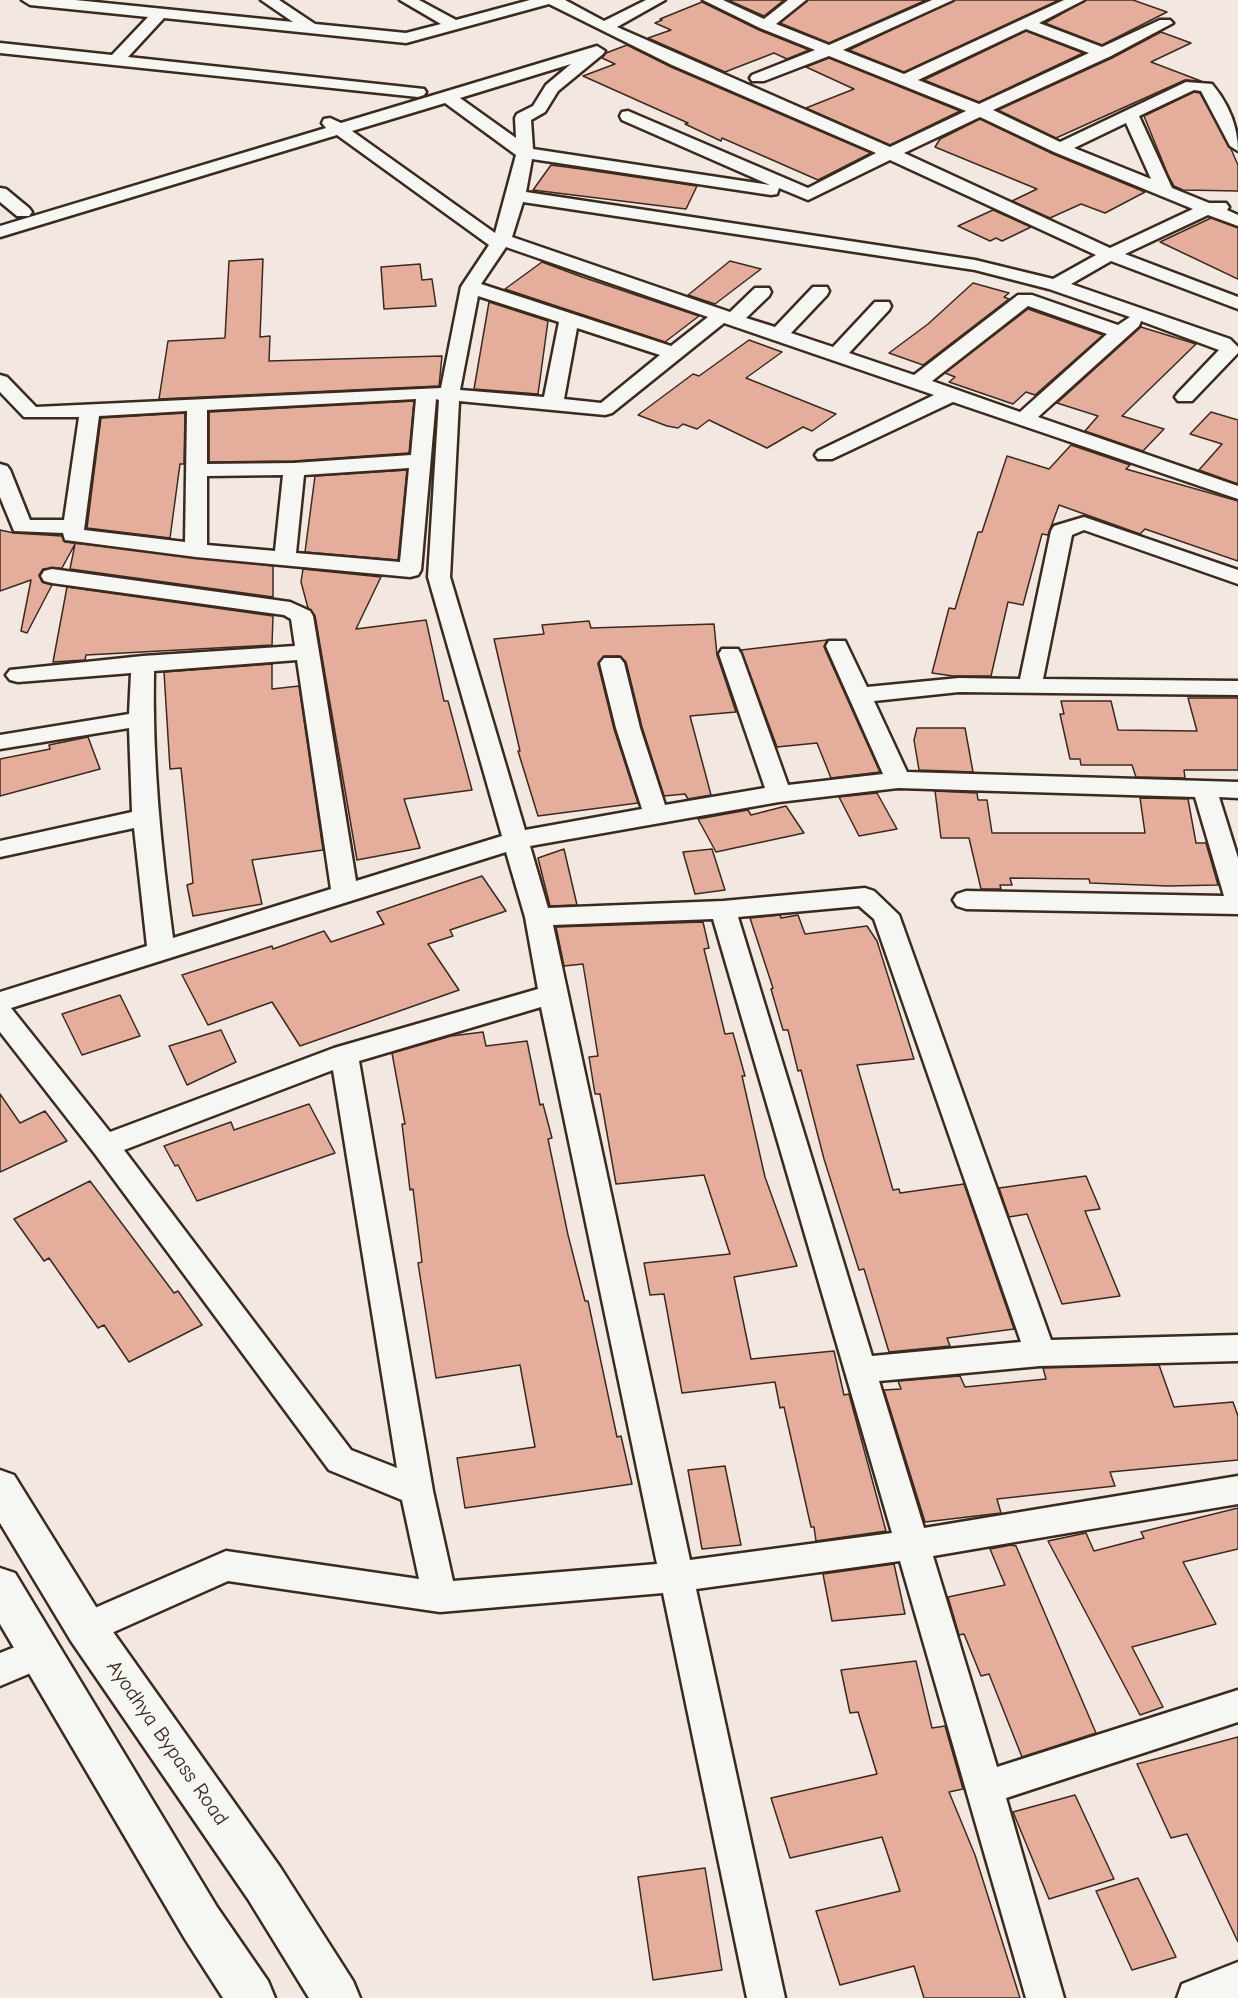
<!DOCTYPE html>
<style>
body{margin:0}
canvas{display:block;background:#f3e8e1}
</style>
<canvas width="1238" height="1998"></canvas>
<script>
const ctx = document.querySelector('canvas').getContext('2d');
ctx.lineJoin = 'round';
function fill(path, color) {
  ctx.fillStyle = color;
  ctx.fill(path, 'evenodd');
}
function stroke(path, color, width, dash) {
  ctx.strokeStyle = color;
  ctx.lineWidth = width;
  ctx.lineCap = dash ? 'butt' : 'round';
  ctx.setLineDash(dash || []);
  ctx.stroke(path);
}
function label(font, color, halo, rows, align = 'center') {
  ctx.font = font + ' "Comic Neue",sans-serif';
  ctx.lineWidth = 5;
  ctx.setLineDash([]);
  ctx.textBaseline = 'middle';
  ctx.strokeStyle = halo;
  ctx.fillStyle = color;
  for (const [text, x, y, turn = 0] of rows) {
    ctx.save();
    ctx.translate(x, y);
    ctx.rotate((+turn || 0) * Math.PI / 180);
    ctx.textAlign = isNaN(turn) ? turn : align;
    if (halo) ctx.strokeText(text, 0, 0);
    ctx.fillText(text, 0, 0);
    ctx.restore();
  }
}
const building = new Path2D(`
 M 728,0 L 784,0 L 764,16 Z
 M 808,0 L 926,0 L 829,43 L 780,23 Z
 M 955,0 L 1059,0 L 904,72 L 849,50 Z
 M 1086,0 L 1133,0 L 1167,12 L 1102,45 L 1045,23 Z
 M 702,2 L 759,30 L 809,50 L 787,59 L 774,53 L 725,72 L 648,38 L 671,30 L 655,23 L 662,20 L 660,19 Z
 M 1026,31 L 1083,53 L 979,102 L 924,80 Z
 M 1161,32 L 1191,43 L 1151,62 L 1201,81 L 1185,80 L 1056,138 L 998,110 L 1112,58 Z
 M 627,45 L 671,67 L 871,153 L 818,180 L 722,138 L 721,141 L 685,124 L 688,123 L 583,76 L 615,64 L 602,58 L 606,53 Z
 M 829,58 L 960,111 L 890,145 L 806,108 L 854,89 L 806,67 Z
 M 1194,92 L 1200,93 L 1231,149 L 1238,165 L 1238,191 L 1183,190 L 1174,186 L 1168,175 L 1144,116 Z
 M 980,119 L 1053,154 L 1145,192 L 1105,213 L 1081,204 L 1050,218 L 1012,201 L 1037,189 L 935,147 L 940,139 Z
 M 551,165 L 581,169 L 697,186 L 686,209 L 533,190 Z
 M 993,210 L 1031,227 L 1002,241 L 996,238 L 990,241 L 958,226 Z
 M 1211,218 L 1238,228 L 1238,279 L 1160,242 Z
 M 263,259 L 260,337 L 270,336 L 269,361 L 442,356 L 439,386 L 159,399 L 168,341 L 225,338 L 229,261 Z
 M 730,261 L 761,269 L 715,304 L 688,295 Z
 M 542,262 L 582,277 L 699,316 L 665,342 L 505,289 Z
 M 420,264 L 422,280 L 432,279 L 436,306 L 384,309 L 381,267 Z
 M 973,283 L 1009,293 L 1004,297 L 1009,299 L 923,365 L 889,353 L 928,324 Z
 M 489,302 L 548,321 L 538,394 L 474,389 Z
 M 1028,309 L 1103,335 L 1035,395 L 1026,392 L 1013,404 L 949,382 L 955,377 L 945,373 Z
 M 1141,327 L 1196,344 L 1122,416 L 1164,429 L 1143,451 L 1085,431 L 1098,416 L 1057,403 Z
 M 749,340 L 782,352 L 746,378 L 836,414 L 812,431 L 803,427 L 767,448 L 709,420 L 697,429 L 683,424 L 678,428 L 667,426 L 638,415 L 693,374 L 699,376 Z
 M 414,401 L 409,453 L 294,461 L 209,462 L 209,412 Z
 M 1211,412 L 1238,420 L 1238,484 L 1199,470 L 1222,444 L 1190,434 Z
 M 185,413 L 184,464 L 180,464 L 170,538 L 87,528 L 101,418 Z
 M 1071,445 L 1130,465 L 1126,469 L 1238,501 L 1238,561 L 1145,529 L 1140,534 L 1059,505 L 1048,535 L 1042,534 L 1023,605 L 1008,602 L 991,676 L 953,676 L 932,673 L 949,608 L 955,609 L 978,532 L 982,532 L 1007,456 L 1049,469 Z
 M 407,470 L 398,560 L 305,552 L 315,476 Z
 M 0,530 L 14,533 L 62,536 L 65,542 L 273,566 L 273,597 L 70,569 L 75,544 L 62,568 L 43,569 L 39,575 L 42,582 L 52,585 L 27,633 L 21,631 L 31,580 L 0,591 Z
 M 303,569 L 381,577 L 356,629 L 426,620 L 444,701 L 448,701 L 472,790 L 404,799 L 420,848 L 357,860 L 315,616 L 308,608 L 301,582 Z
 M 67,587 L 273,616 L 272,645 L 86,655 L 85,660 L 53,662 Z
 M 589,621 L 591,628 L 714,624 L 717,655 L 736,712 L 690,716 L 711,795 L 688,799 L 685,794 L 664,796 L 642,727 L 626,662 L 620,656 L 604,656 L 598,664 L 614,729 L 638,803 L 538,816 L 518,751 L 520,751 L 494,639 L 544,634 L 542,625 Z
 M 827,640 L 824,647 L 880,772 L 831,778 L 817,743 L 777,747 L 741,650 Z
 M 272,664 L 272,689 L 299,686 L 323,850 L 252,860 L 262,904 L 193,916 L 187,885 L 193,883 L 181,768 L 170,769 L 164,672 Z
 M 1188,698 L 1238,698 L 1238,770 L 1184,770 L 1185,778 L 1136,777 L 1132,765 L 1081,765 L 1080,759 L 1070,759 L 1060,714 L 1064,714 L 1061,701 L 1111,701 L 1118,730 L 1197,731 Z
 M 917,728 L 965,728 L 973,772 L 919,770 L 914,740 Z
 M 88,737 L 100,769 L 0,796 L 0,759 L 50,749 L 49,745 Z
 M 935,791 L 977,793 L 978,800 L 987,800 L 992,833 L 1145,833 L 1140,798 L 1188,799 L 1196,843 L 1206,843 L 1218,885 L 1168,886 L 1090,883 L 1089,879 L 1010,878 L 1012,885 L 1000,885 L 1001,889 L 981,889 L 969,838 L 941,838 Z
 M 877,793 L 897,829 L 859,836 L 839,797 Z
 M 786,806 L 804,833 L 716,852 L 698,819 L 748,810 L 751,815 Z
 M 564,849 L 577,905 L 550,906 L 538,858 Z
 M 712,849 L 725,890 L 695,894 L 683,852 Z
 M 482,876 L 506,911 L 450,930 L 453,936 L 428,944 L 459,990 L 300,1046 L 272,1002 L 208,1025 L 182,975 L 272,946 L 273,949 L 324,931 L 331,942 L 384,924 L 377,912 Z
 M 780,915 L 781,918 L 798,915 L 805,934 L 867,926 L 877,941 L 914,1059 L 857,1065 L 893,1190 L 899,1189 L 900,1193 L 964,1184 L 1014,1329 L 947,1338 L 950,1346 L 889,1352 L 864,1269 L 859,1270 L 824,1159 L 801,1070 L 798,1071 L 788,1030 L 783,1030 L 771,989 L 773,988 L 750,918 Z
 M 703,922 L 709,948 L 704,949 L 725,1034 L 733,1033 L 745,1076 L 742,1076 L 765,1177 L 797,1266 L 734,1277 L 751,1359 L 834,1351 L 844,1395 L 849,1394 L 886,1531 L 816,1541 L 814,1527 L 811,1527 L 784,1407 L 780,1408 L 775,1382 L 682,1393 L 664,1294 L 650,1295 L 644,1263 L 730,1254 L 704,1175 L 616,1184 L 600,1094 L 595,1094 L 589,1057 L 598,1056 L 583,964 L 564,966 L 556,927 Z
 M 120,995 L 140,1036 L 82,1055 L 62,1014 Z
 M 221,1030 L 236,1062 L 187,1085 L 169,1046 Z
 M 483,1032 L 486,1046 L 527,1041 L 540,1105 L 543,1104 L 552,1138 L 548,1139 L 568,1235 L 585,1301 L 588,1301 L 617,1437 L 621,1436 L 632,1484 L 465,1508 L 457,1458 L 535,1447 L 520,1365 L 436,1378 L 418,1263 L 422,1262 L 413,1189 L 410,1190 L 402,1124 L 405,1124 L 392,1053 L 451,1036 Z
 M 0,1094 L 20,1123 L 45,1111 L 67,1141 L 0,1172 Z
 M 309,1104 L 335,1153 L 197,1201 L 178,1165 L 175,1166 L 164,1146 L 231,1122 L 234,1130 Z
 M 1086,1176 L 1100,1209 L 1085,1211 L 1120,1296 L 1062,1304 L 1027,1214 L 1009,1217 L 999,1188 Z
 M 90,1181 L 174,1293 L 178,1291 L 202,1325 L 129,1362 L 104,1325 L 98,1328 L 49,1258 L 44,1261 L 14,1219 Z
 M 1159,1365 L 1174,1407 L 1233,1402 L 1238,1416 L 1238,1460 L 1110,1472 L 1115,1486 L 997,1499 L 1001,1513 L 925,1522 L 884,1390 L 901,1389 L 898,1381 L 960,1376 L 965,1387 L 1046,1379 L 1043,1368 Z
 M 725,1466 L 741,1545 L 702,1549 L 688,1470 Z
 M 1238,1508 L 1238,1549 L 1183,1562 L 1216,1624 L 1132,1647 L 1163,1707 L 1140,1715 L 1048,1541 L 1086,1533 L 1094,1551 L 1144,1538 L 1141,1532 Z
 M 1011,1545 L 1016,1546 L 1096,1733 L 1022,1757 L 989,1674 L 981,1676 L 964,1634 L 959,1635 L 948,1597 L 1005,1585 L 990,1549 Z
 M 894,1564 L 905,1614 L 832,1621 L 823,1574 Z
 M 916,1661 L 932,1728 L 945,1726 L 963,1789 L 949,1792 L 975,1855 L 1020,1998 L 924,1998 L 914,1966 L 840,1985 L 816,1911 L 900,1891 L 882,1837 L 790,1858 L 771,1798 L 877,1774 L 858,1712 L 850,1713 L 841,1670 Z
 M 1238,1737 L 1238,1942 L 1187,1834 L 1171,1838 L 1137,1764 Z
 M 1075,1795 L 1114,1879 L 1049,1899 L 1013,1812 Z
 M 705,1868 L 722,1970 L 653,1980 L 638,1877 Z
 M 1138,1878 L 1176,1957 L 1132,1970 L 1096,1891 Z`);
fill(building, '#e5ae9c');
stroke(building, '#3b2a1e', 1.5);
const street = new Path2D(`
 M 22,0 L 75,0 L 293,22 L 261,0 L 279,0 L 315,24 L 406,33 L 441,24 L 400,0 L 419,0 L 456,20 L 530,0 L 565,0 L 604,21 L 646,0 L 665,0 L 617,27 L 890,147 L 966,111 L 829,56 L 764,81 L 752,81 L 750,78 L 752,75 L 815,50 L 760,28 L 703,0 L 723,0 L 764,19 L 788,0 L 806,0 L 776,24 L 829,45 L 932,0 L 953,0 L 843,50 L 904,74 L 1064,0 L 1084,0 L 1039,23 L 1102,47 L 1160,20 L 1170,20 L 1173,23 L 1111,56 L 993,110 L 1060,142 L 1186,82 L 1212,84 C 1228,103 1238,126 1238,151 L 1230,146 L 1201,91 L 1194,90 L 1139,116 L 1172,188 L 1209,203 L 1226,203 L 1229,207 L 1227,210 L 1238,215 L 1238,226 L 1208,215 L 1125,254 L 1238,297 L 1238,309 L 1111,261 L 1071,284 L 1230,339 L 1238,347 L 1238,353 L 1192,401 L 1178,401 L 1175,397 L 1178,393 L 1219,350 L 1141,321 L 1139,326 L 1038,417 L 1238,486 L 1238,499 L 953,402 L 832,459 L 818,459 L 815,455 L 818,451 L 934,395 L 724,323 L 612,413 L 605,415 L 459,401 L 450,577 L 525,830 L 642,809 L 616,728 L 600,663 L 604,658 L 620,658 L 624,663 L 640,728 L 665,805 L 765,788 L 719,654 L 722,649 L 738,649 L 741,654 L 788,785 L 883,774 L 826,646 L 829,641 L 845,641 L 867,687 L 959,678 L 1020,679 L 1051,531 L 1054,526 L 1084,517 L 1238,570 L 1238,584 L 1084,530 L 1072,535 L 1043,679 L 1238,681 L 1238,695 L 959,692 L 874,701 L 907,772 L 1238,782 L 1238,798 L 1219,797 L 1238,858 L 1238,914 L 966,909 L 957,906 L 953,900 L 957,894 L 966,891 L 1224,896 L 1195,797 L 898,788 L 779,802 L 530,846 L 548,908 L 723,901 L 865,888 L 874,891 L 899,915 L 1051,1340 L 1238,1335 L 1238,1361 L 1040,1366 L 879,1381 L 924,1528 L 1238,1476 L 1238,1504 L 933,1556 L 997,1767 L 1238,1690 L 1238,1722 L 1006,1798 L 1064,1998 L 1026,1998 L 900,1561 L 696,1589 L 785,1998 L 747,1998 L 663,1593 L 440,1612 L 228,1581 L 98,1639 L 86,1644 L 74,1639 L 69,1628 L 74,1617 L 226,1551 L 419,1579 L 402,1500 L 329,1470 L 95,1154 L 0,1032 L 0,992 L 147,946 L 134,828 L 0,857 L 0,841 L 132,812 L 129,728 L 0,749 L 0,735 L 129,714 L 131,673 L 18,682 L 10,680 L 6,675 L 10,670 L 143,656 L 295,646 L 291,619 L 284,615 L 52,583 L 44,581 L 41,576 L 44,571 L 52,569 L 290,602 L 310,611 L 313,616 L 319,652 L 356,881 L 502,836 L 428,577 L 439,400 L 436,399 L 421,570 L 418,575 L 410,577 L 196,557 L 73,541 L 65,540 L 63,533 L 14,531 L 0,497 L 0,464 L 7,466 L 10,470 L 30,520 L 64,520 L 79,417 L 24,417 L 0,392 L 0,375 L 7,377 L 36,407 L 441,388 L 461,287 L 489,245 L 337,135 L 0,237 L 0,226 L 326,128 L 322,123 L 324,119 L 330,118 L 341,123 L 597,46 L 605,51 L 603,54 L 558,91 L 545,112 L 531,120 L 533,149 L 770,185 L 622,120 L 620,116 L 622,112 L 628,111 L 808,188 L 876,153 L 672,65 L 549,4 L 406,43 L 164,18 L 128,57 L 424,89 L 426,92 L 424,95 L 418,97 L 0,53 L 0,43 L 112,55 L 148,17 L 30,5 ZM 1026,29 L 1089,53 L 979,104 L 918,80 ZM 571,64 L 546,85 L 533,106 L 517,114 L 515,118 L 516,138 L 460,98 ZM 445,103 L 516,155 L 495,233 L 352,131 ZM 980,117 L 1054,152 L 1193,209 L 1110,248 L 904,153 ZM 1126,123 L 1151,179 L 1074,148 ZM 532,159 L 771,195 L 777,194 L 779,188 L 808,200 L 890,160 L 1096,255 L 1053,279 L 975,260 L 526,192 ZM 523,202 L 975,270 L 1049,289 L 1130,317 L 1118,325 L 1032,295 L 1018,295 L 914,375 L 849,353 L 889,310 L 891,306 L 889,302 L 875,302 L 833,347 L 791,333 L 827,295 L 829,291 L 827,287 L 813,287 L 775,327 L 746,318 L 769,296 L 771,292 L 769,288 L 755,288 L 730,312 L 512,237 ZM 506,247 L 708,317 L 671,346 L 481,284 ZM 478,296 L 559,322 L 544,397 L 460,390 ZM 1028,306 L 1107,334 L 1020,412 L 932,381 ZM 577,328 L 660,355 L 601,403 L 564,399 ZM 416,399 L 411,455 L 294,463 L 207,464 L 207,410 ZM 187,411 L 185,542 L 84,530 L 99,416 ZM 409,468 L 400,562 L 296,553 L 304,475 ZM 283,475 L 275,551 L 207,545 L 207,476 ZM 297,660 L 331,889 L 173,938 C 161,849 152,761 154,671 ZM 506,852 L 525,917 L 538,989 L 334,1048 L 110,1132 L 11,1008 ZM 859,906 L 874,919 L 1021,1342 L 872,1356 L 738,917 ZM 713,919 L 892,1533 L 690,1560 L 553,925 ZM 541,1007 L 657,1564 L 453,1581 L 433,1491 L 359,1061 ZM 333,1070 L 397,1468 L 351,1450 L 124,1150 Z
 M 0,188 L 6,189 L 29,208 L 32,212 L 29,216 L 17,216 L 0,202 Z
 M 40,1637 L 52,1642 L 57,1653 L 52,1664 L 0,1686 L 0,1653 Z
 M 1238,1962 L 1238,1998 L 1177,1998 L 1182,1984 Z`);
const primary = new Path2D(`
 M 0,1470 L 14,1475 L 101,1615 L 280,1867 L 353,1981 L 360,1998 L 309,1998 L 248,1899 L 71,1641 L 0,1523 Z
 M 0,1568 L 15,1573 L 217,1907 L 268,1981 L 275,1998 L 223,1998 L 185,1939 L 0,1624 Z`);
stroke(street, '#3b2a1e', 5);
stroke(primary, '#3b2a1e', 5);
fill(street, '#f6f6f2');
fill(primary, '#f6f6f2');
label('21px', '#3b2a1e', '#f6f6f2', [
 ["Ayodhya Bypass Road",167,1743,55]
]);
</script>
